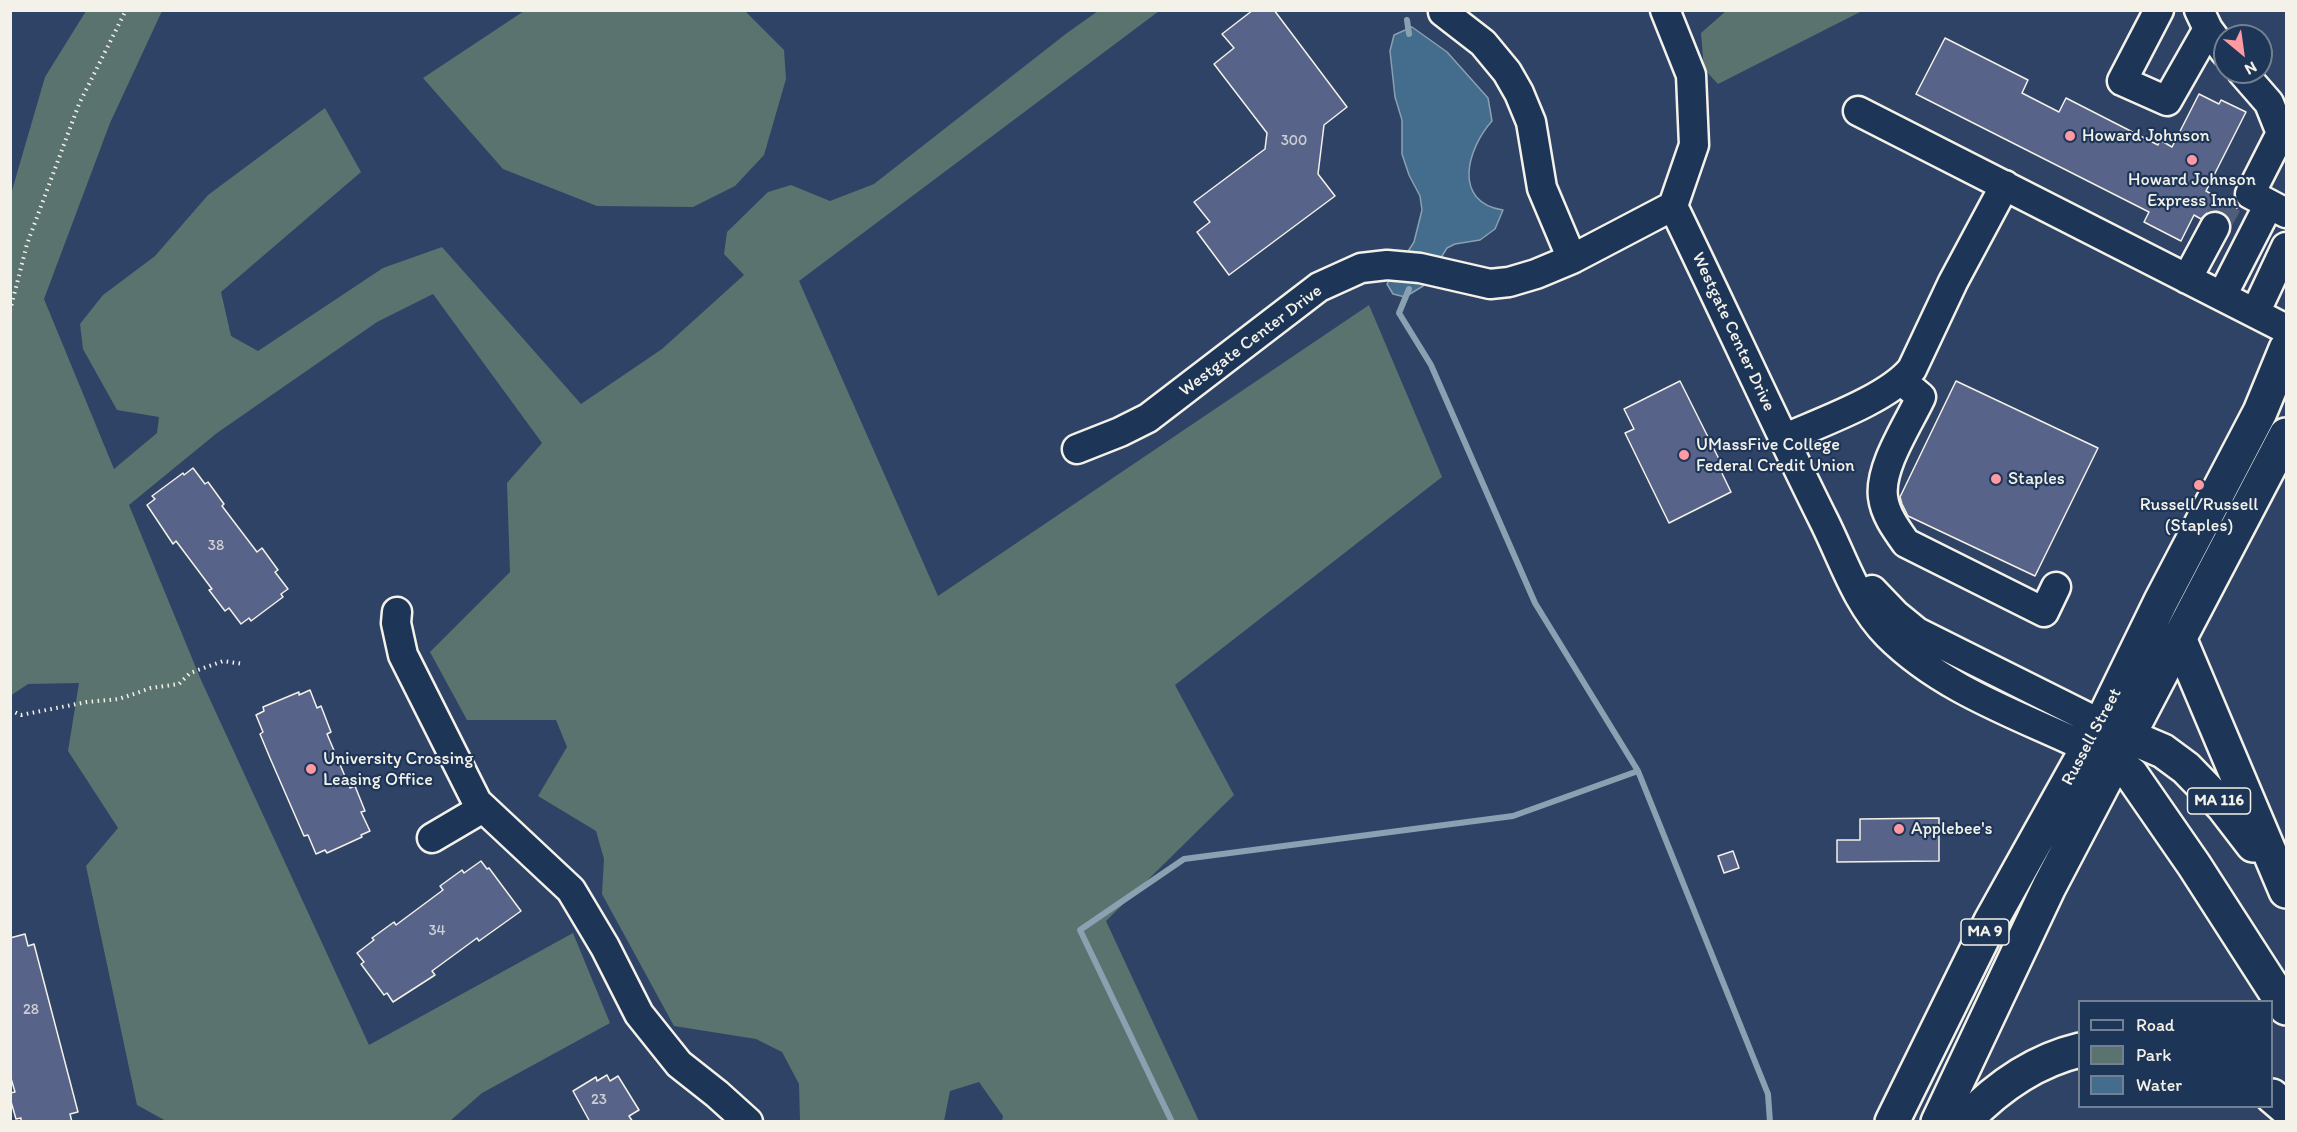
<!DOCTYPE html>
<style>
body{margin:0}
#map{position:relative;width:2297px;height:1132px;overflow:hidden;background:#2f4366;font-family:Itim,sans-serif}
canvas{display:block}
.frame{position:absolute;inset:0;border:12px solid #f4f1e8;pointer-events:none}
.legend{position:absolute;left:2078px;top:1000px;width:195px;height:108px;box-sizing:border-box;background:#1d3557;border:2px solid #738091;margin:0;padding:8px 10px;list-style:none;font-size:18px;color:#f4f1e8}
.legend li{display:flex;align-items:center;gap:12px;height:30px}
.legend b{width:30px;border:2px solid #738091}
.north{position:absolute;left:2213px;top:24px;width:60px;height:60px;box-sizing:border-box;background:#1d3557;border:2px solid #738091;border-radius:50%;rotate:151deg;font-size:16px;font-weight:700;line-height:24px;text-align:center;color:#f4f1e8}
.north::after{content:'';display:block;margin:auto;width:21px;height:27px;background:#ff9aa2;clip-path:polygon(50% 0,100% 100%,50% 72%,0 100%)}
</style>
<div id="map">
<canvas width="2297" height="1132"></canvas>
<div class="frame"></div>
<ul class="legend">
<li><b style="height:8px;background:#1d3557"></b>Road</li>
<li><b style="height:16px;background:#5a736f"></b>Park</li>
<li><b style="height:16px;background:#446c8c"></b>Water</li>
</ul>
<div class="north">N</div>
</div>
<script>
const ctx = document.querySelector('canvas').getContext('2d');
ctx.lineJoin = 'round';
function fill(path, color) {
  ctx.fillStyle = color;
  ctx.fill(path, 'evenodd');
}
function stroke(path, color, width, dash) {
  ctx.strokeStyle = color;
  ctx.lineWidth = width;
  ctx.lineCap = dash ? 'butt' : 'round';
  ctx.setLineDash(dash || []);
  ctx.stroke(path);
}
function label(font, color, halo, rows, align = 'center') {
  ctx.font = font + ' Itim,sans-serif';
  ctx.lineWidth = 4.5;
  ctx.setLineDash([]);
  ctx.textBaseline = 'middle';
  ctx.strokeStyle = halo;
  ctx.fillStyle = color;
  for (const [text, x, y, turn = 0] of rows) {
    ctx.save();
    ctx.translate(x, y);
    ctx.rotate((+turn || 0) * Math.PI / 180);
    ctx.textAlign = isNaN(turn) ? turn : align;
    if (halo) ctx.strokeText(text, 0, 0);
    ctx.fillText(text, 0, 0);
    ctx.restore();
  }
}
fill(new Path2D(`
 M 744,10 L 784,50 L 786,79 L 764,155 L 735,186 L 693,207 L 597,206 L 503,169 L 423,78 L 524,11 Z
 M 1159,11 L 799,281 L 938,596 L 1369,305 L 1442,477 L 1175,685 L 1234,795 L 1106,921 L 1199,1121 L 1002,1121 L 1003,1116 L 979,1082 L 950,1091 L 944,1121 L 800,1121 L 799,1084 L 782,1052 L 756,1039 L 674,1026 L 602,894 L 604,859 L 596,831 L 538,796 L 567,747 L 556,720 L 467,720 L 430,652 L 510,572 L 507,483 L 542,443 L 433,294 L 377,322 L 217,433 L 129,505 L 201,680 L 369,1045 L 573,933 L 610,1023 L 482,1093 L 450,1121 L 166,1121 L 137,1105 L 86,866 L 118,828 L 68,751 L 79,683 L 28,684 L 10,696 L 11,194 L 45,77 L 86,11 L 162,11 L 110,123 L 44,299 L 114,469 L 157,433 L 159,417 L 117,410 L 83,349 L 80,324 L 103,295 L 155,256 L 208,195 L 325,108 L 361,172 L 221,292 L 231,336 L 258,351 L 383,268 L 442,247 L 581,404 L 662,349 L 744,275 L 724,254 L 727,232 L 768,192 L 791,185 L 830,201 L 874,184 L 1067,33 L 1098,11 Z
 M 1726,11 L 1726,10 L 1862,11 L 1718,84 L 1704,69 L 1701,33 Z`), '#5a736f');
const water = new Path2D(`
 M 1412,27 L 1447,52 L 1488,98 L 1492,121 C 1467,149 1452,202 1503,210 L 1495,229 L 1480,240 L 1455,244 L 1447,248 L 1423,286 L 1405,297 L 1393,294 L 1387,284 L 1414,242 L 1422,210 L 1420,196 L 1409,175 L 1402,154 L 1402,120 L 1395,97 L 1390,51 L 1394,35 Z`);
fill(water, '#446c8c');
stroke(water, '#8aa1b1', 1.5);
stroke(new Path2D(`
 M 1407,20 L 1409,34
 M 1409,289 L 1399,313 L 1431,365 L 1535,603 L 1638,771 L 1768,1094 L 1770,1122
 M 1172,1122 L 1080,930 L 1184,859 L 1513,816 L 1638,771`), '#8aa1b1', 6);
const building = new Path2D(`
 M 1253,10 L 1274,10 L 1347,107 L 1324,125 L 1318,174 L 1335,196 L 1229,275 L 1197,232 L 1210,222 L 1194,202 L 1265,149 L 1267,133 L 1214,64 L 1234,48 L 1222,34 Z
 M 1945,38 L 2028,80 L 2022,93 L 2059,112 L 2066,98 L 2158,145 L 2160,140 L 2172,147 L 2199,94 L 2219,104 L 2221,100 L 2246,112 L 2206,191 L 2237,208 L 2230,221 L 2223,213 L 2215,211 L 2207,213 L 2201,219 L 2194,215 L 2181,241 L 2144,222 L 2149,212 L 1916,94 Z
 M 1680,381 L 1721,463 L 1718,465 L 1731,492 L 1669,523 L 1625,433 L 1634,429 L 1624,409 Z
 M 1956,381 L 2098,448 L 2035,576 L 1908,516 L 1902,504 L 1900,497 Z
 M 193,468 L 205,484 L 208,482 L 224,504 L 222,506 L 257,552 L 262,548 L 278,570 L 275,572 L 288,589 L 281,594 L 283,597 L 251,621 L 249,618 L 241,624 L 229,608 L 225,611 L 209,590 L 212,589 L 176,541 L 173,544 L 147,505 L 155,499 L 152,496 L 183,473 L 184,475 Z
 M 310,690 L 317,708 L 321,706 L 331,732 L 327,734 L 350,788 L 355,786 L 365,811 L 361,812 L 370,831 L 361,835 L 362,837 L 327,853 L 325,850 L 316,854 L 308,835 L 304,836 L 270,758 L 260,734 L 263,732 L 256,715 L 264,711 L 263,707 L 299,692 L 299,695 Z
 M 1939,818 L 1939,861 L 1837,862 L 1837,840 L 1860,840 L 1860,819 Z
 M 1733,851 L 1739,868 L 1724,873 L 1718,856 Z
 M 481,861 L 487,869 L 489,868 L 521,911 L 479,941 L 477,938 L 432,971 L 435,975 L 393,1002 L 387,993 L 384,995 L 361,964 L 364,962 L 357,953 L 374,940 L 372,938 L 394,922 L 396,925 L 443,890 L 440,886 L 462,870 L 464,873 Z
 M 25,934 L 28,946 L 34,944 L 78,1112 L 70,1114 L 72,1122 L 21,1122 L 21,1118 L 16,1119 L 10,1098 L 10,1093 L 15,1092 L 10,1075 L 10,938 Z
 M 607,1075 L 610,1081 L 618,1076 L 639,1110 L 629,1116 L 633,1122 L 590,1122 L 573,1091 L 596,1077 L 597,1081 Z`);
fill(building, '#58638a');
stroke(building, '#f4f1e8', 1.5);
stroke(new Path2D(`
 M 2215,227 L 2228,204`), '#4d5d7a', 28, [28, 14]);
const minor = new Path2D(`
 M 1665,10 L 1691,75 L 1694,145 L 1673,206
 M 2159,10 L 2122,81 L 2167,101 L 2208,29
 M 2199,10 L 2208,29 L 2225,52
 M 2242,72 L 2269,103 L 2281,133 L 2250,194 L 2286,213
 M 1858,111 L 2286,329
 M 1673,206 C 1724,311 1772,417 1824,521 C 1843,559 1857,604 1888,635 C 1943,690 2019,715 2088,748
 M 1572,259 L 1673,206
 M 2187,279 L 2215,227
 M 2222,296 L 2269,204
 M 2255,313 L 2286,247
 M 1902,381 L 1921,397 C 1909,423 1879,467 1883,497 C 1885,514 1896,529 1906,543 L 2044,612 L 2056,587
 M 1783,439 C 1819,423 1888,399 1912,369 L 1953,282 L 2005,185
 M 1077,449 L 1120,432 L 1148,418 L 1319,287 L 1361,268 L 1387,265 L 1420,268 L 1490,284 L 1509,282 L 1536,274 L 1572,259 L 1542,188 L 1531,122 L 1519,93 L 1507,72 L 1483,43 L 1443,12
 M 1872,590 L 1895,614 L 1917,632 L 2101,724
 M 397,612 L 396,623 L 403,655 L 477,802 L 571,890 L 605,947 L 639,1014 L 679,1064 L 717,1094 L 748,1122
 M 432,838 L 483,808`);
const major = new Path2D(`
 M 2179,638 L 2286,891
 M 2102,725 L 2163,751 L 2186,768 L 2223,806 L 2253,845
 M 2091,749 L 2115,761 L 2131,774 L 2194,865 L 2286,1008
 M 2272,1096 L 2286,1108
 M 1964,1122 C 1996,1088 2034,1061 2080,1050`);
const highway = new Path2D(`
 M 1892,1122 L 1991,921 L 2101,724 L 2161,601 L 2260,412 L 2286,349
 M 1938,1122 L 2049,887 L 2286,435`);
stroke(minor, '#f4f1e8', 33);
stroke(major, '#f4f1e8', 38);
stroke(highway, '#f4f1e8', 38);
stroke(new Path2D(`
 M 10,311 L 27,244 L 79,104 L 126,10
 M 10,710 L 21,715 L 87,702 L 119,699 L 151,688 L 179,684 L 190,673 L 223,661 L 243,664`), '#f4f1e8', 4, [1.5, 4.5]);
stroke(minor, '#1d3557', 28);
stroke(major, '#1d3557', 33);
stroke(highway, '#1d3557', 33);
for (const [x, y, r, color] of [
 [2070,136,6,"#ff9aa2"],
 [2192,160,6,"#ff9aa2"],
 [1684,455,6,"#ff9aa2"],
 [1996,479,6,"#ff9aa2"],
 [2199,485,6,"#ff9aa2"],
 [311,769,6,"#ff9aa2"],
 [1899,829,6,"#ff9aa2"]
]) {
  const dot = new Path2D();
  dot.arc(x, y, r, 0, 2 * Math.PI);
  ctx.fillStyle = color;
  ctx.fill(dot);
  stroke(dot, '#1d3557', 2);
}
label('15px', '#cdced0', null, [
 ["300",1294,141],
 ["38",216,546],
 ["34",437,931],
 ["28",31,1010],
 ["23",599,1100]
]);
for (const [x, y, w] of [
 [2219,801,63],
 [1985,932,48]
]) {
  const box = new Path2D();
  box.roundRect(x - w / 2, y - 13, w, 26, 4.5);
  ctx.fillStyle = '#1d3557';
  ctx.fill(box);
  stroke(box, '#f4f1e8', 1.5);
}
label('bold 16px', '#f4f1e8', null, [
 ["MA 116",2219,801],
 ["MA 9",1985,932]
]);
label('18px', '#f4f1e8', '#1d3557', [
 ["Howard Johnson",2082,136],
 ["Howard Johnson",2192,180,"center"],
 ["Express Inn",2192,201,"center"],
 ["UMassFive College",1696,445],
 ["Federal Credit Union",1696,466],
 ["Staples",2008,479],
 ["Russell/Russell",2199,505,"center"],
 ["(Staples)",2199,526,"center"],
 ["University Crossing",323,759],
 ["Leasing Office",323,780],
 ["Applebee's",1911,829]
], 'left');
label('18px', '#f4f1e8', '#1d3557', [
 ["Westgate Center Drive",1733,332,65],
 ["Westgate Center Drive",1251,341,-37],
 ["Russell Street",2092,737,-62]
]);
</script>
